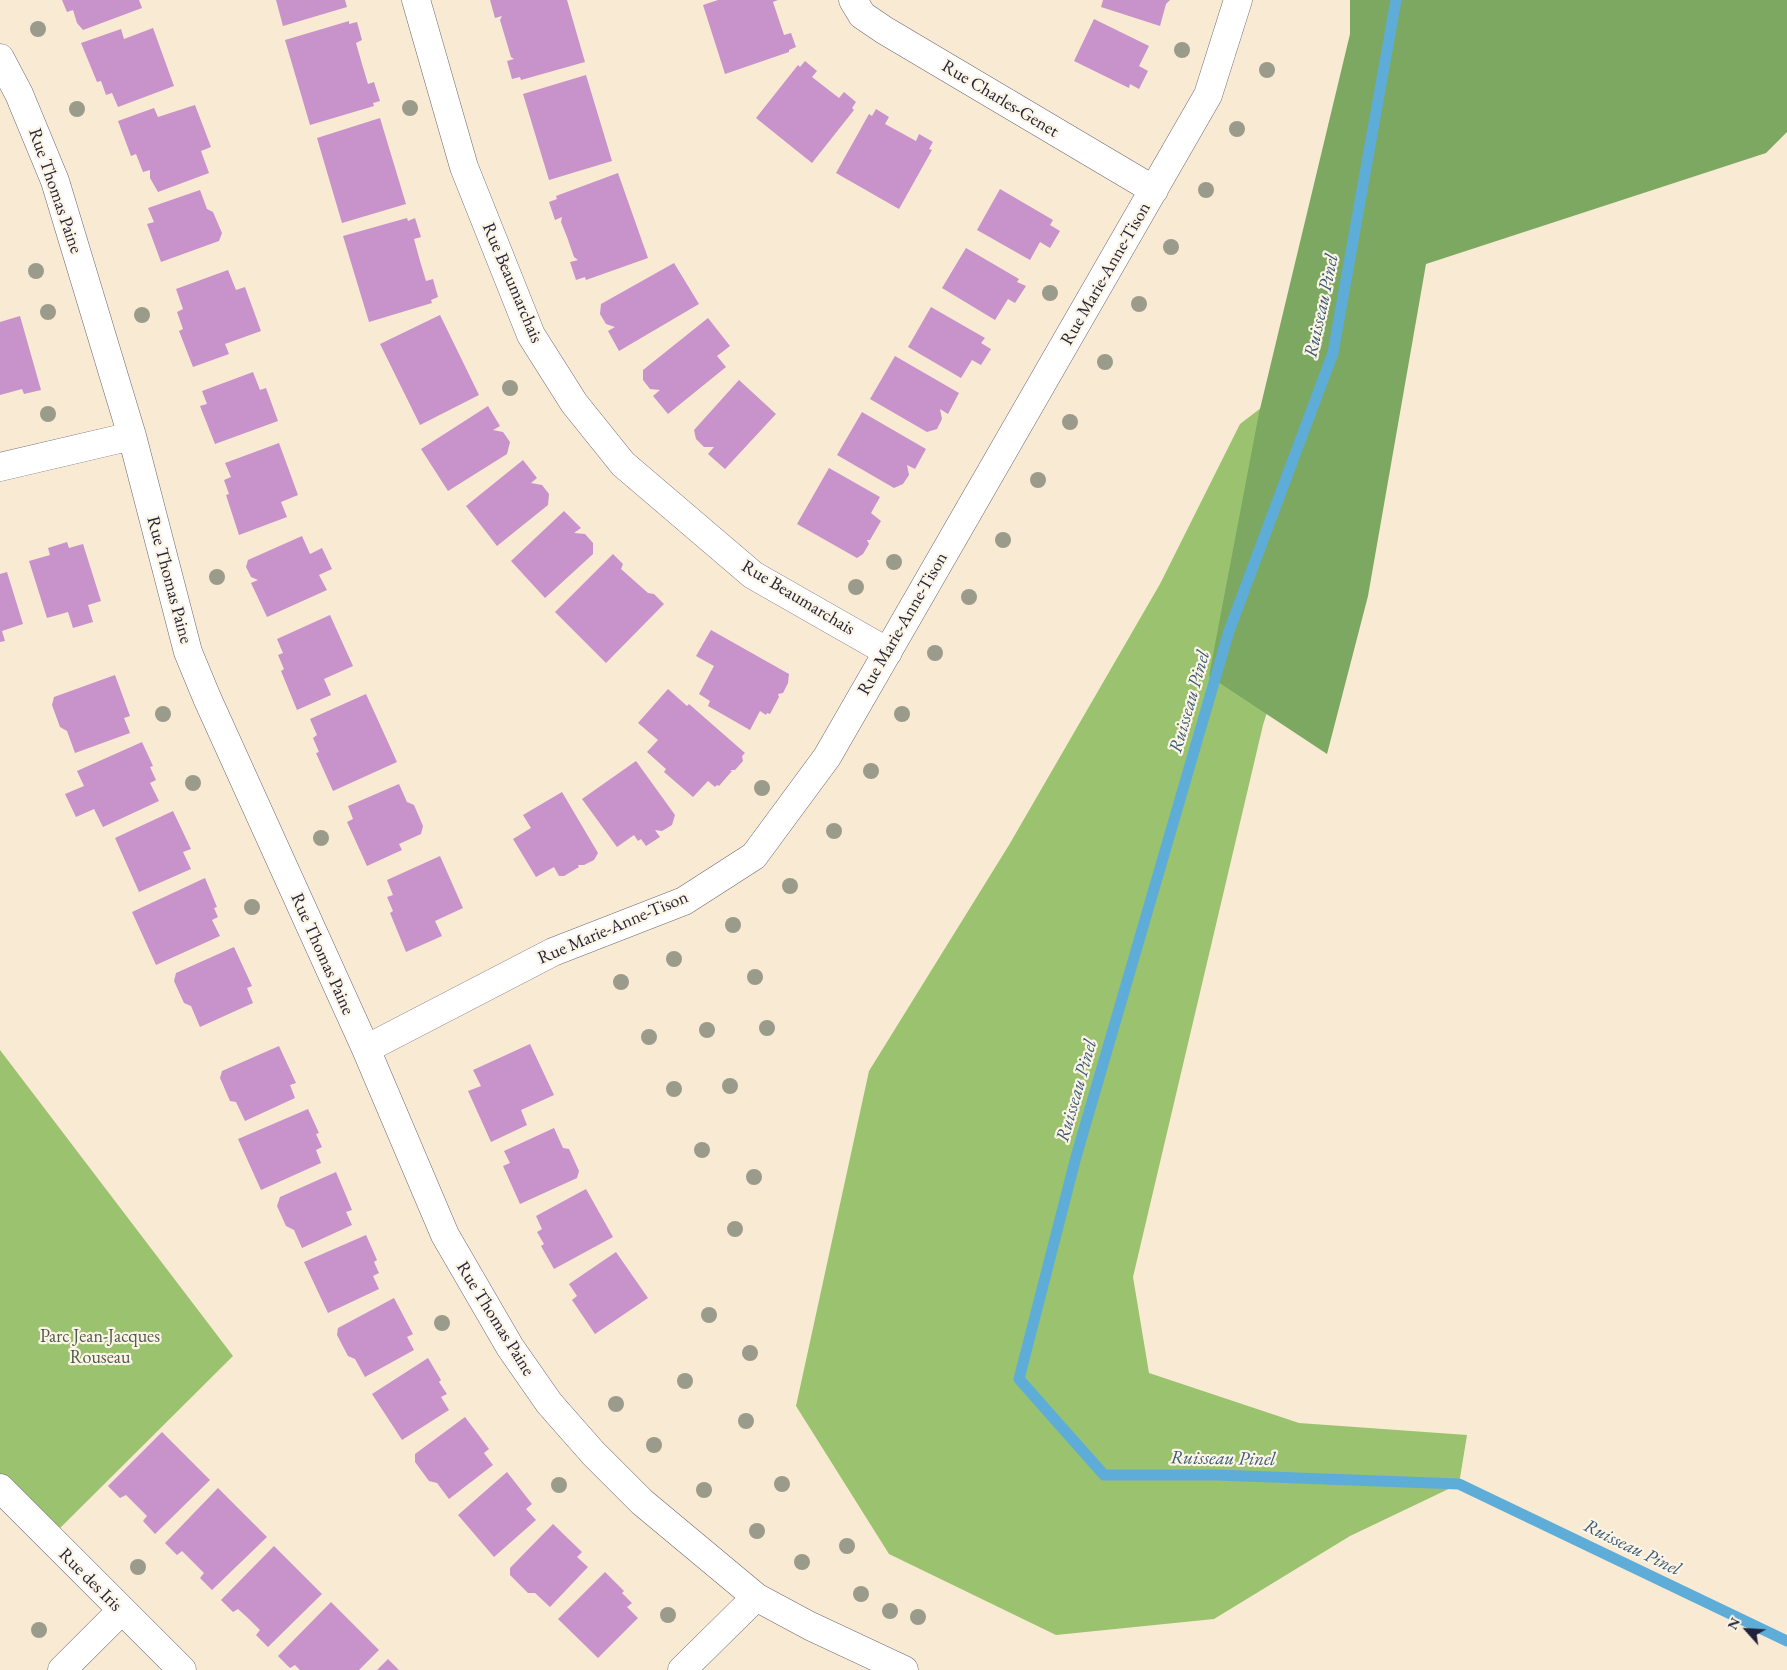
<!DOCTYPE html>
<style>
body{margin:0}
#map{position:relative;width:1787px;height:1670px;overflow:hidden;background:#f9ead4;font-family:"EB Garamond",serif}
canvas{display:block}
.north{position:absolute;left:1722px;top:1605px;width:50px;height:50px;-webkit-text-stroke:4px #fcf5e5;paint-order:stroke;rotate:296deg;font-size:14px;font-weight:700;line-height:20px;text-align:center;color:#22223b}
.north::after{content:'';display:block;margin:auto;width:18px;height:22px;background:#22223b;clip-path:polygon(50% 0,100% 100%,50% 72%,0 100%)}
</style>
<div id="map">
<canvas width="1787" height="1670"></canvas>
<div class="north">N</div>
</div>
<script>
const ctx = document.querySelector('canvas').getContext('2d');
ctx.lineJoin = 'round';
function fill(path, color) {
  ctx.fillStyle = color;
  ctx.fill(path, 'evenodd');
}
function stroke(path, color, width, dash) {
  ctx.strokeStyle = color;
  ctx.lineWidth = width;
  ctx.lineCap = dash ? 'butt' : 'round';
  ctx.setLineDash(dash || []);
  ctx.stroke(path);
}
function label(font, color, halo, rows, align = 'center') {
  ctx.font = font + ' "EB Garamond",serif';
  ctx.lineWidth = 4.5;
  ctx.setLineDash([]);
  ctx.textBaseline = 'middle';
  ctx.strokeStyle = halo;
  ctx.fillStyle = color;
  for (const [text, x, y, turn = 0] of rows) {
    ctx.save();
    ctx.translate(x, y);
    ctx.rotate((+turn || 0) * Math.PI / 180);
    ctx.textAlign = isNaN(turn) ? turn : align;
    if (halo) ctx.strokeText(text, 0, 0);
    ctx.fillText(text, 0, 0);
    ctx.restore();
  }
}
fill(new Path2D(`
 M 1333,353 L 1361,414 L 1263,725 L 1133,1277 L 1149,1373 L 1299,1423 L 1467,1435 L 1459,1484 L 1350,1536 L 1214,1619 L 1056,1635 L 889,1554 L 796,1406 L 869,1071 L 1009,845 L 1160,584 L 1240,424 Z
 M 0,1050 L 233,1356 L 49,1539 L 0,1488 Z`), '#9bc26e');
fill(new Path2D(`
 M 1350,0 L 1787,0 L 1787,132 L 1766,153 L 1426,264 L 1368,596 L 1327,754 L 1209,676 L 1259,413 L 1350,34 Z`), '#7ca861');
stroke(new Path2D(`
 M 1396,0 L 1333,353 L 1229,631 L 1076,1157 L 1019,1379 L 1104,1475 L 1217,1475 L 1459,1484 L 1787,1641`), '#5eadd8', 11);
fill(new Path2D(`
 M 62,0 L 139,0 L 142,8 L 83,30 L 77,23 L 73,10 L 67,12 Z
 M 276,0 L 345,0 L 347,7 L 283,26 Z
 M 490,0 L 567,0 L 585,62 L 521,80 L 520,77 L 512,79 L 507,61 L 514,59 L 511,57 L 500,20 L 502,16 L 495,18 Z
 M 718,0 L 778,0 L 773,2 L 784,35 L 791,33 L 796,47 L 789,50 L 789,52 L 725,74 L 703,5 Z
 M 1103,0 L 1170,0 L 1166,4 L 1160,26 L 1101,7 Z
 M 1094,19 L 1149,46 L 1139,66 L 1148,71 L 1139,89 L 1130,84 L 1129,88 L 1074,61 Z
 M 349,21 L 349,24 L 357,22 L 362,40 L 356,43 L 362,64 L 368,84 L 374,82 L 380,101 L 373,103 L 374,106 L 310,125 L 285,40 Z
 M 153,28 L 174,86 L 118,107 L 112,93 L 106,95 L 101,81 L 97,82 L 81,43 L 121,29 L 124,39 Z
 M 805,61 L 817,71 L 812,77 L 839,98 L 844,92 L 856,102 L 852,108 L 854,110 L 812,163 L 756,118 L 798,65 L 800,67 Z
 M 586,75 L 612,161 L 549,180 L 523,94 Z
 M 195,105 L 211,147 L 201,151 L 209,173 L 158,192 L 150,178 L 150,170 L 143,172 L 136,154 L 131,156 L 118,121 L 154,108 L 158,117 Z
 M 876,109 L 889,117 L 885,124 L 916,141 L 919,134 L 933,142 L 929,149 L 932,150 L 899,209 L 836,173 L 869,114 L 872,116 Z
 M 380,118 L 406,204 L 342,223 L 317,138 Z
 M 618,173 L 648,258 L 586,280 L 585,277 L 576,280 L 570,262 L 578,260 L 574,257 L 567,237 L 561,222 L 562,217 L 555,220 L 549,202 L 557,199 L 556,196 Z
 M 1000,189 L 1053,220 L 1050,225 L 1060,231 L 1050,248 L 1040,242 L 1030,260 L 977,230 Z
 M 200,190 L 207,209 L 213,212 L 222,233 L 219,241 L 161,262 L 147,224 L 154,222 L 148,208 Z
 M 407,218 L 408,221 L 415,218 L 421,237 L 414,239 L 420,261 L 426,281 L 433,279 L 438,297 L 431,300 L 432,303 L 369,322 L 343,236 Z
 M 966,248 L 1019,279 L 1017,282 L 1026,286 L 1015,303 L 1008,299 L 995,320 L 942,288 Z
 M 674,263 L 699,304 L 619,351 L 608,331 L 615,327 L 606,324 L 600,314 L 601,304 Z
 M 228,270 L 236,290 L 245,287 L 261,331 L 225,344 L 229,354 L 193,367 L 179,331 L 183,329 L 177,312 L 183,309 L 176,289 Z
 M 931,307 L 985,338 L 981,343 L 991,349 L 981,365 L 972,360 L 961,378 L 908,347 Z
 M 440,315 L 479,395 L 420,425 L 380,344 Z
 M 20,316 L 41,390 L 24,394 L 22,389 L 0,395 L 0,322 Z
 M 708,318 L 730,346 L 717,356 L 726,367 L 668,414 L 653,396 L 660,390 L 650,389 L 643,380 L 643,370 Z
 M 895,356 L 959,393 L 948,414 L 940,409 L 942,419 L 937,429 L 927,432 L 870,399 Z
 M 253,372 L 260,390 L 266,388 L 278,421 L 215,444 L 200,406 L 207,404 L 202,391 Z
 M 739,380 L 776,414 L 725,469 L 708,454 L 714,447 L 704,447 L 696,439 L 694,430 Z
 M 488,406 L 500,426 L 493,430 L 503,432 L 510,442 L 507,454 L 448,491 L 421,449 Z
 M 862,412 L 926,449 L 915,469 L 907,465 L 909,475 L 903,484 L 894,488 L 837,455 Z
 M 279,443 L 298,495 L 281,502 L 287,517 L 239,535 L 226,495 L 229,494 L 224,480 L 231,477 L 225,463 Z
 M 523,460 L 537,478 L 531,483 L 542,485 L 549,494 L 548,505 L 497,546 L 466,506 Z
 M 829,468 L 880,497 L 871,513 L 881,521 L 870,540 L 867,540 L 869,544 L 863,554 L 857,558 L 797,524 Z
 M 564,511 L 581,528 L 574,533 L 585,534 L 593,543 L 593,554 L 545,598 L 511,561 Z
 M 302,536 L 310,554 L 322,548 L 332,569 L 319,575 L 327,590 L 267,617 L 251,583 L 258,580 L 251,577 L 246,567 L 248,560 Z
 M 67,542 L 69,548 L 83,544 L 101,601 L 88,605 L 93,622 L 73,628 L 68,612 L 47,618 L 29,561 L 50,555 L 48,548 Z
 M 613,554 L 623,564 L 621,569 L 648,593 L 654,594 L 664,604 L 606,663 L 555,612 Z
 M 7,572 L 23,624 L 2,631 L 5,641 L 0,642 L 0,574 Z
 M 330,615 L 353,666 L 324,679 L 331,695 L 297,710 L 281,671 L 284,669 L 278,655 L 283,653 L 277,639 Z
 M 711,630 L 789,674 L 788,683 L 783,693 L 778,694 L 779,697 L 770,714 L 767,713 L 766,715 L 760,711 L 750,730 L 708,706 L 710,701 L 699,694 L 714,666 L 696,656 Z
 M 115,675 L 130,716 L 124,718 L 130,733 L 75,753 L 67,731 L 60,727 L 52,705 L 54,697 Z
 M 668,689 L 687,706 L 689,704 L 745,753 L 742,756 L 743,761 L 735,770 L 730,770 L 732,771 L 719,786 L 717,785 L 715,787 L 708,781 L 693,797 L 664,772 L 666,769 L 647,752 L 658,740 L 638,723 Z
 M 366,694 L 397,762 L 333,791 L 316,753 L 319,752 L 313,738 L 317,735 L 310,719 Z
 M 142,742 L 153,766 L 150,767 L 156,780 L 150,783 L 159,801 L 103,827 L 94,809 L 76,817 L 65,794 L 84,786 L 77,771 Z
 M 636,761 L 675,815 L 672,825 L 662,831 L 655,830 L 660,837 L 646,846 L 641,839 L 638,841 L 634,835 L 617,847 L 582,799 Z
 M 399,784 L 407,802 L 414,805 L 423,826 L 421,834 L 399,844 L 402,850 L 367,866 L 347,822 L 353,819 L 348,806 Z
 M 562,792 L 598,853 L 594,860 L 584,865 L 578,865 L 579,867 L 564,876 L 559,876 L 554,867 L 536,877 L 513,839 L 531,828 L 523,815 Z
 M 173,811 L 191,849 L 183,852 L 191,869 L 139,892 L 115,838 Z
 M 440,856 L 463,908 L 435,921 L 442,936 L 406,952 L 390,913 L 393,911 L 387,897 L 393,895 L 387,880 Z
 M 205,878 L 217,907 L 214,908 L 218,917 L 212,920 L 220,936 L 156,965 L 132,912 Z
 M 234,947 L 252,986 L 247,988 L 253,1003 L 200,1027 L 191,1006 L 184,1003 L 174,981 L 176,973 Z
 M 530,1044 L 554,1095 L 521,1110 L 527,1125 L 491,1142 L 468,1091 L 481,1086 L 473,1070 Z
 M 279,1046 L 296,1083 L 290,1085 L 295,1098 L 245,1121 L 236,1102 L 230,1101 L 220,1078 L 222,1071 Z
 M 308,1109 L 319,1133 L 316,1134 L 322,1147 L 316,1150 L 321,1163 L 261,1190 L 238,1139 Z
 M 554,1128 L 563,1148 L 569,1149 L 579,1171 L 577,1178 L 520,1204 L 503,1166 L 510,1163 L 504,1151 Z
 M 336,1172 L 352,1210 L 346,1212 L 352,1225 L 302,1248 L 294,1230 L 286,1226 L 277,1206 L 280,1197 Z
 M 586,1189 L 613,1237 L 554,1269 L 541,1246 L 544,1244 L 537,1232 L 542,1229 L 536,1216 Z
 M 366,1235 L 377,1260 L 374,1262 L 379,1273 L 373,1276 L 379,1289 L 328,1313 L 304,1262 Z
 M 616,1252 L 648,1298 L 595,1334 L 572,1300 L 577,1296 L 569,1284 Z
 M 394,1298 L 413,1334 L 407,1337 L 414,1350 L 365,1377 L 355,1359 L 348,1356 L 337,1335 L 338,1328 Z
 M 428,1358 L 441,1380 L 439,1382 L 447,1394 L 441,1397 L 449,1410 L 402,1440 L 372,1394 Z
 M 465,1417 L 489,1449 L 484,1453 L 493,1465 L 449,1499 L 437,1483 L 429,1481 L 415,1462 L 415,1454 Z
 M 162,1432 L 210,1480 L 155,1534 L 143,1521 L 147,1516 L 126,1495 L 120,1498 L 108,1486 Z
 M 507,1472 L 532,1504 L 526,1509 L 536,1520 L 494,1557 L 458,1515 Z
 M 218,1488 L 267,1537 L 212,1590 L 200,1578 L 204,1573 L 182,1551 L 177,1555 L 165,1543 Z
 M 553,1524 L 582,1552 L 577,1557 L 588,1567 L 550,1607 L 535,1593 L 528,1593 L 510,1575 L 510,1568 Z
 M 274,1546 L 322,1594 L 268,1647 L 256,1635 L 260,1630 L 249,1619 L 238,1609 L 233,1612 L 221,1600 Z
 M 605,1572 L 624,1591 L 622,1593 L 632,1603 L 627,1607 L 638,1618 L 598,1658 L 558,1619 Z
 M 331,1602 L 379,1650 L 359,1670 L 300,1670 L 295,1665 L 290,1668 L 278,1656 Z
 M 388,1659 L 399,1670 L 377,1670 Z`), '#c892ca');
const minor = new Path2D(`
 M 416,0 L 464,167 L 531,335 L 574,403 L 623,464 L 753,575 L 888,652
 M 853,0 L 862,15 L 884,30 L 1154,190
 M 0,58 L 19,94 L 55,181 L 132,436 L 188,652 L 207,698 L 366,1049 L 445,1235 L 510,1347 L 549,1403 L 593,1453 L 642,1502 L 756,1597 L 810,1626 L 904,1670
 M 0,467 L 132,436
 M 366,1049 L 553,952 L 684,901 L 754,856 L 827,757 L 1208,95 L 1238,0
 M 0,1488 L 182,1670
 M 62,1670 L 121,1611
 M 682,1670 L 756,1597`);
stroke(minor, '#6d6871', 29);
stroke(minor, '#fff', 28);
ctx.fillStyle = '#9a9b8a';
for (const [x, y] of [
 [38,29],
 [1182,50],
 [1267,70],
 [410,108],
 [77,109],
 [1237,129],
 [1206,190],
 [1171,247],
 [36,271],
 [1050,293],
 [1139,304],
 [48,312],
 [142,315],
 [1105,362],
 [510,388],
 [48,414],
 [1070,422],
 [1038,480],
 [1003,540],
 [894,562],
 [217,577],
 [856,587],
 [969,597],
 [935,653],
 [163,714],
 [902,714],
 [871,771],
 [193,783],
 [762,788],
 [834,831],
 [321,838],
 [790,886],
 [252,907],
 [733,925],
 [674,959],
 [755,977],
 [621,982],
 [767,1028],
 [707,1030],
 [649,1037],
 [730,1086],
 [674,1089],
 [702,1150],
 [754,1177],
 [735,1229],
 [709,1315],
 [442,1323],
 [750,1353],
 [685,1381],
 [616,1404],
 [746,1421],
 [654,1445],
 [782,1484],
 [559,1485],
 [704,1490],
 [757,1531],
 [847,1546],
 [802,1562],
 [138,1567],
 [861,1594],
 [890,1611],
 [668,1615],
 [918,1617],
 [39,1630]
]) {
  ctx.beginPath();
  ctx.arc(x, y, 8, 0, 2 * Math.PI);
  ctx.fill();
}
label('18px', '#22223b', '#fcf5e5', [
 ["Rue Charles-Genet",1000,99,31],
 ["Rue Thomas Paine",55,191,71],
 ["Rue Marie-Anne-Tison",1106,274,-60],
 ["Rue Beaumarchais",512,283,67],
 ["Rue Thomas Paine",169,580,75],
 ["Rue Beaumarchais",798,598,31],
 ["Rue Marie-Anne-Tison",903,624,-60],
 ["Rue Marie-Anne-Tison",613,928,-23],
 ["Rue Thomas Paine",322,954,66],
 ["Rue Thomas Paine",495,1319,58],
 ["Rue des Iris",90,1580,45]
]);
label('18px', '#4c5a4d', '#fcf5e5', [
 ["Parc Jean-Jacques",100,1337],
 ["Rouseau",100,1358]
]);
label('italic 19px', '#3a5a7a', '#fcf5e5', [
 ["Ruisseau Pinel",1322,306,-78],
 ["Ruisseau Pinel",1190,702,-74],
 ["Ruisseau Pinel",1077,1091,-74],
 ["Ruisseau Pinel",1223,1459,1],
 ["Ruisseau Pinel",1632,1548,26]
]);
</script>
